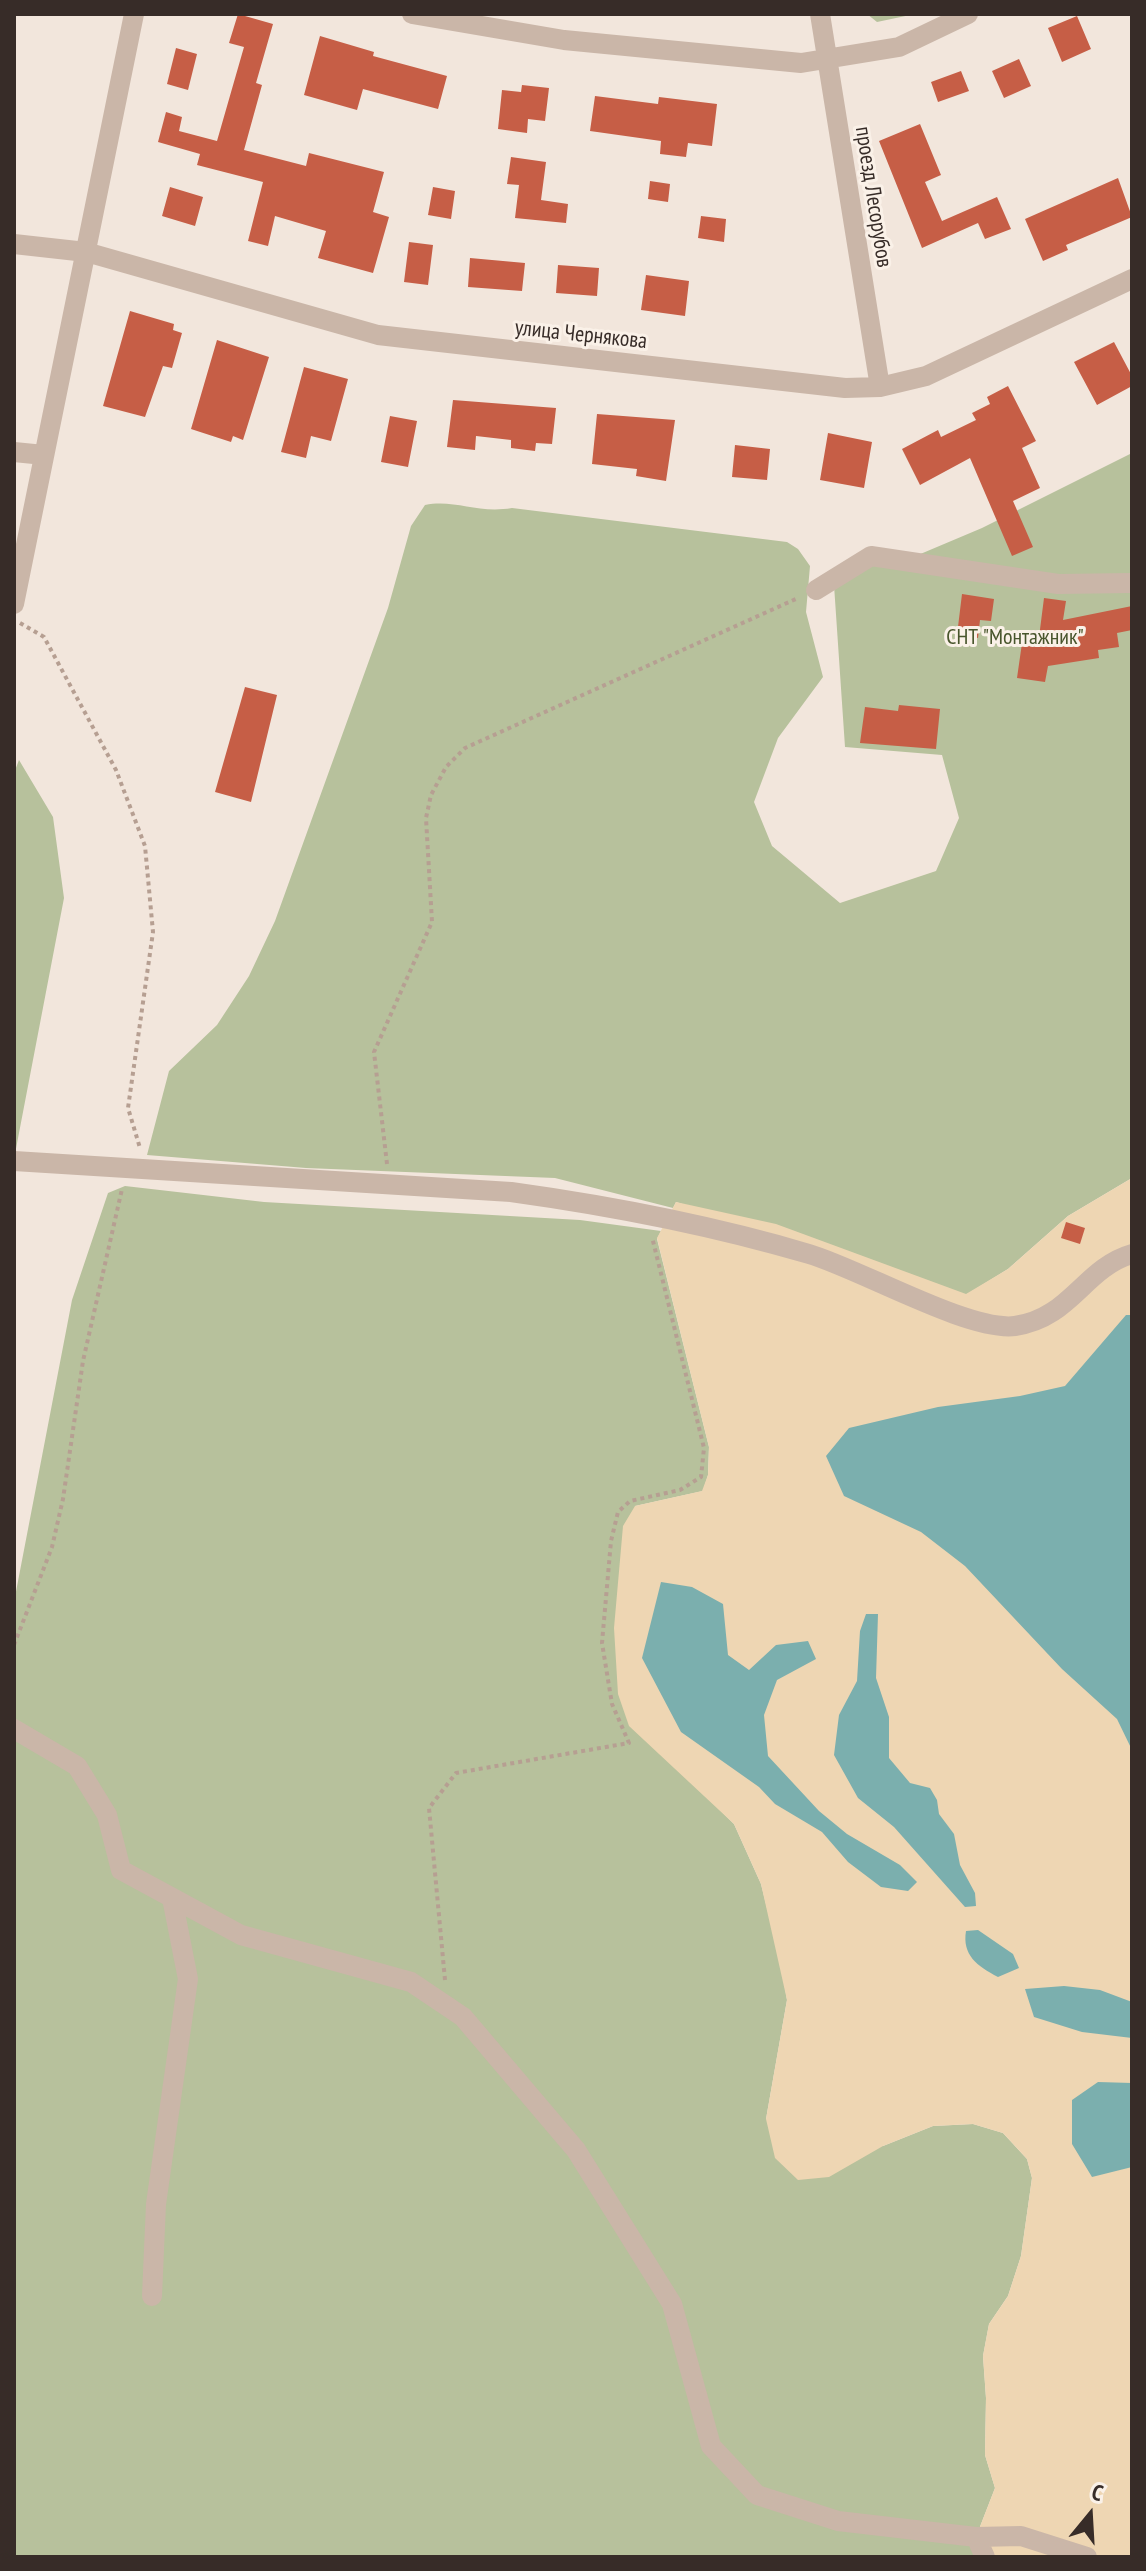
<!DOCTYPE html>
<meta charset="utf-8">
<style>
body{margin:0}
#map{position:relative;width:1146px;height:2571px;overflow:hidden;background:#f2e6dc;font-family:"PT Sans Narrow",sans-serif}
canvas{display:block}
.frame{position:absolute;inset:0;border:16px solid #372c28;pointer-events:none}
.north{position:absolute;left:1050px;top:2475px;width:80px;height:80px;-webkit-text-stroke:6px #faf1e8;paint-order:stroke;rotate:18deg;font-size:22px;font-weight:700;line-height:32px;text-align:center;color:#372c28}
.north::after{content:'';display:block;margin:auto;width:28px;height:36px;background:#372c28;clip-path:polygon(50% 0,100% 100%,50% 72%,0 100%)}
</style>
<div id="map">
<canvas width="1146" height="2571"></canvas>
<div class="frame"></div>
<div class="north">С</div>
</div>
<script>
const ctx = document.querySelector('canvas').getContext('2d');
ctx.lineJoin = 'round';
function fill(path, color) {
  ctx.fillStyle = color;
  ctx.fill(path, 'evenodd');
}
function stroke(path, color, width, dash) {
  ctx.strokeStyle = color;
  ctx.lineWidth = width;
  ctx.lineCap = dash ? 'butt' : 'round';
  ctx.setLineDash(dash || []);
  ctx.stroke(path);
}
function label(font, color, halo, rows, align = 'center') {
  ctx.font = font + ' "PT Sans Narrow",sans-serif';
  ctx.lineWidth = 6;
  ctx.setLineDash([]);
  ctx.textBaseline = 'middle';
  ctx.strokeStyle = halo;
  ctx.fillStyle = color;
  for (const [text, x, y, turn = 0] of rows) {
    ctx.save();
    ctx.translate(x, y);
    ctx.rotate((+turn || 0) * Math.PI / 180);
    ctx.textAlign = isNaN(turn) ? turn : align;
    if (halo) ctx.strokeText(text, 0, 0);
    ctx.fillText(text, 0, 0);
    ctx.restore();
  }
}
fill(new Path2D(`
 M 867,14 L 915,14 L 877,22 Z
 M 1132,453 L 1132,1178 L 1068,1216 L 1008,1269 L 966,1295 L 676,1202 L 673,1208 L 555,1178 L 306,1168 L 147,1155 L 169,1071 L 217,1025 L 249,976 L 275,921 L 388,608 L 411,526 L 425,505 C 455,499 477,514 512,508 L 787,542 L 798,549 L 810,566 L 806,612 L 823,677 L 778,738 L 754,802 L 772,846 L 840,903 L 936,871 L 959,818 L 942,755 L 845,747 L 834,585 L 866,564 L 918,555 L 982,528 Z
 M 19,760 L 53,817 L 64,898 L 14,1159 L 14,773 Z
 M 125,1186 L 264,1202 L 580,1220 L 661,1231 L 657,1239 L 709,1447 L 708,1475 L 703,1491 L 635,1506 L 700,1790 L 734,1824 L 761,1884 L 781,1964 L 787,2000 L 766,2119 L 883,2146 L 933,2126 L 973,2124 L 1003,2133 L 1027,2159 L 1032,2178 L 1021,2256 L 1008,2296 L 989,2324 L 983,2356 L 986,2398 L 985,2455 L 995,2488 L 976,2537 L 979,2557 L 14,2557 L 14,1602 L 72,1300 L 108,1193 Z`), '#b7c19c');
fill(new Path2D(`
 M 1132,1178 L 1132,2557 L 979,2557 L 976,2537 L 995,2488 L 985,2455 L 986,2398 L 983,2356 L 989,2324 L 1008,2296 L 1021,2256 L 1032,2178 L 1027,2159 L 1003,2133 L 973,2124 L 933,2126 L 883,2146 L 829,2177 L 798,2180 L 775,2158 L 766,2119 L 787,2000 L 761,1884 L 734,1824 L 629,1726 L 618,1694 L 614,1628 L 623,1526 L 635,1506 L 702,1491 L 708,1475 L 709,1447 L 657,1238 L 676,1202 L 776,1224 L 966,1294 L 1008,1269 L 1068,1216 Z`), '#eed6b3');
fill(new Path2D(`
 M 1126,1315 L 1132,1315 L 1132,1750 L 1117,1719 L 1062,1669 L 965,1566 L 921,1532 L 844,1496 L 826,1456 L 849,1428 L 938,1407 L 1020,1396 L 1065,1386 Z
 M 661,1582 L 692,1587 L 723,1604 L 728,1655 L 749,1670 L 776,1645 L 808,1641 L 816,1659 L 777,1680 L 764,1715 L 768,1756 L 819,1811 L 847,1834 L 900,1865 L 917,1882 L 908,1891 L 881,1887 L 848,1862 L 822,1832 L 775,1804 L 759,1787 L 681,1732 L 642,1658 Z
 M 866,1614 L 878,1614 L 876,1678 L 889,1717 L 889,1758 L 910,1783 L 930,1788 L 937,1800 L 939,1814 L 954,1834 L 960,1865 L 975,1893 L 976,1906 L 965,1907 L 894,1827 L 858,1798 L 834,1755 L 839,1715 L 857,1681 L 860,1631 Z
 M 978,1930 L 1013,1954 L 1019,1968 L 998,1977 C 977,1966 962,1955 966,1931 Z
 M 1064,1986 L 1100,1990 L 1132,2002 L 1132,2038 L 1082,2032 L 1034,2017 L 1025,1989 Z
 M 1098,2082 L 1132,2083 L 1132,2167 L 1092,2177 L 1072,2144 L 1072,2100 Z`), '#7bafae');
fill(new Path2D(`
 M 238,14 L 273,24 L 256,83 L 262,85 L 244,150 L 306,166 L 309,153 L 384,172 L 373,212 L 389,217 L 373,273 L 318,258 L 326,231 L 275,216 L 268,246 L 248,241 L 263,182 L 197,165 L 200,154 L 158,142 L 166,112 L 182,117 L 179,131 L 217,141 L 244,47 L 229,43 Z
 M 1077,16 L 1091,49 L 1062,62 L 1048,28 Z
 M 320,36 L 374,52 L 373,56 L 447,76 L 438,109 L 363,89 L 357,110 L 304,95 Z
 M 176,48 L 197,54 L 188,90 L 167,84 Z
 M 1019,59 L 1031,86 L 1004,98 L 992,71 Z
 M 961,71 L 969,91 L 938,102 L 931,82 Z
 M 522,85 L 549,88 L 545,121 L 528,119 L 527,133 L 498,129 L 502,90 L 521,92 Z
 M 595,96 L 658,104 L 659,97 L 717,104 L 712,146 L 688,143 L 686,157 L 660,154 L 661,141 L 590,131 Z
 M 920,124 L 941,175 L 925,182 L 942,221 L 997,197 L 1011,229 L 985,239 L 978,223 L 922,248 L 879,141 Z
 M 511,157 L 546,162 L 541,200 L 568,204 L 566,223 L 515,218 L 519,185 L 507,184 Z
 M 1118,178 L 1132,217 L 1066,245 L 1068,250 L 1043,261 L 1025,219 Z
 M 650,181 L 670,184 L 668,202 L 648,199 Z
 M 170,187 L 203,197 L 195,226 L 162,216 Z
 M 433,187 L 455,191 L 451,219 L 428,215 Z
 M 701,216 L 726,219 L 724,242 L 698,238 Z
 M 409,242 L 433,245 L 428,285 L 404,282 Z
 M 470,258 L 525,263 L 522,291 L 468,287 Z
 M 558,265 L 599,268 L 597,296 L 556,293 Z
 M 646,275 L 689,281 L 685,316 L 641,310 Z
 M 130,311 L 174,324 L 173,330 L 182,333 L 172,368 L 163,366 L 145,417 L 103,406 Z
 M 217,340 L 269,357 L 243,440 L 233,436 L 231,442 L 191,429 Z
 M 1114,342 L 1132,376 L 1132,386 L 1097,405 L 1074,362 Z
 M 304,367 L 348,379 L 331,441 L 311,436 L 306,458 L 281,452 Z
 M 1008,386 L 1036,441 L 1022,448 L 1040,488 L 1013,501 L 1033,547 L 1012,556 L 970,458 L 920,485 L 902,449 L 938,430 L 941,437 L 976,420 L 972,413 L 990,404 L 987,397 Z
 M 453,400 L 556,408 L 552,444 L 536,443 L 535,451 L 511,448 L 511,440 L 476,436 L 475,450 L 447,447 Z
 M 597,414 L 675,420 L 666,481 L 636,476 L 637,469 L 592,464 Z
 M 390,416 L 417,421 L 408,467 L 381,462 Z
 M 828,433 L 872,442 L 864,488 L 820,480 Z
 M 735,445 L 770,449 L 767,480 L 732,477 Z
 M 962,594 L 994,599 L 991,621 L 980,620 L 978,638 L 957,635 Z
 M 1044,598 L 1066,601 L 1063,620 L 1132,606 L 1132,630 L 1117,633 L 1119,647 L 1098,650 L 1099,658 L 1048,666 L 1045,682 L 1017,678 L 1022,643 L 1038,645 Z
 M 245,687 L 277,695 L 251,802 L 215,792 Z
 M 899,705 L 940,709 L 936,749 L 860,743 L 865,707 L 898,711 Z
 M 1066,1222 L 1085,1228 L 1080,1244 L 1061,1238 Z`), '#c65e46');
stroke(new Path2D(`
 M 20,623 L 44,637 L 116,770 L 145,846 L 153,932 L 128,1108 L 140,1148
 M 387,1164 L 374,1052 L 432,922 L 426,818 L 431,795 L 446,767 L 465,748 L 798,598
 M 14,1645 L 52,1547 L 63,1499 L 83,1361 L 122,1189
 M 445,1980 L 429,1808 L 456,1773 L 629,1743 L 612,1704 L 602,1643 L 611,1541 L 618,1512 L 630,1501 L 680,1490 L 701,1477 L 704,1448 L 652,1237`), '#b69f92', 4, [4, 4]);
stroke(new Path2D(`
 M 412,14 L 564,40 L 801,63 L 899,47 L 968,14
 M 820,14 L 880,387
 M 14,244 L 86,252 L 378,335 L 845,388 L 880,387 L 926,376 L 1132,279
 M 14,452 L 44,455
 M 816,590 L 871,556 L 1058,584 L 1132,583
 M 14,604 L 134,14
 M 14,1161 L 511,1192 C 612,1206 711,1225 809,1254 C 860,1269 969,1332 1015,1326 C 1071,1318 1084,1268 1132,1254
 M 14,1729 L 77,1766 L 107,1815 L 121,1870 L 241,1935 L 411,1982 L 463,2017 L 576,2150 L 672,2304 L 711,2446 L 757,2495 L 838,2521 L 976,2537 L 985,2557
 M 152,2296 L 156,2204 L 188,1979 L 172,1898
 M 976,2537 L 1021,2536 L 1087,2557`), '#cab6a8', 20);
label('22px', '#372c28', '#faf1e8', [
 ["проезд Лесорубов",873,197,81],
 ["улица Чернякова",581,335,6]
]);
label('22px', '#48552c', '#faf1e8', [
 ["СНТ \"Монтажник\"",1015,638]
]);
</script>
